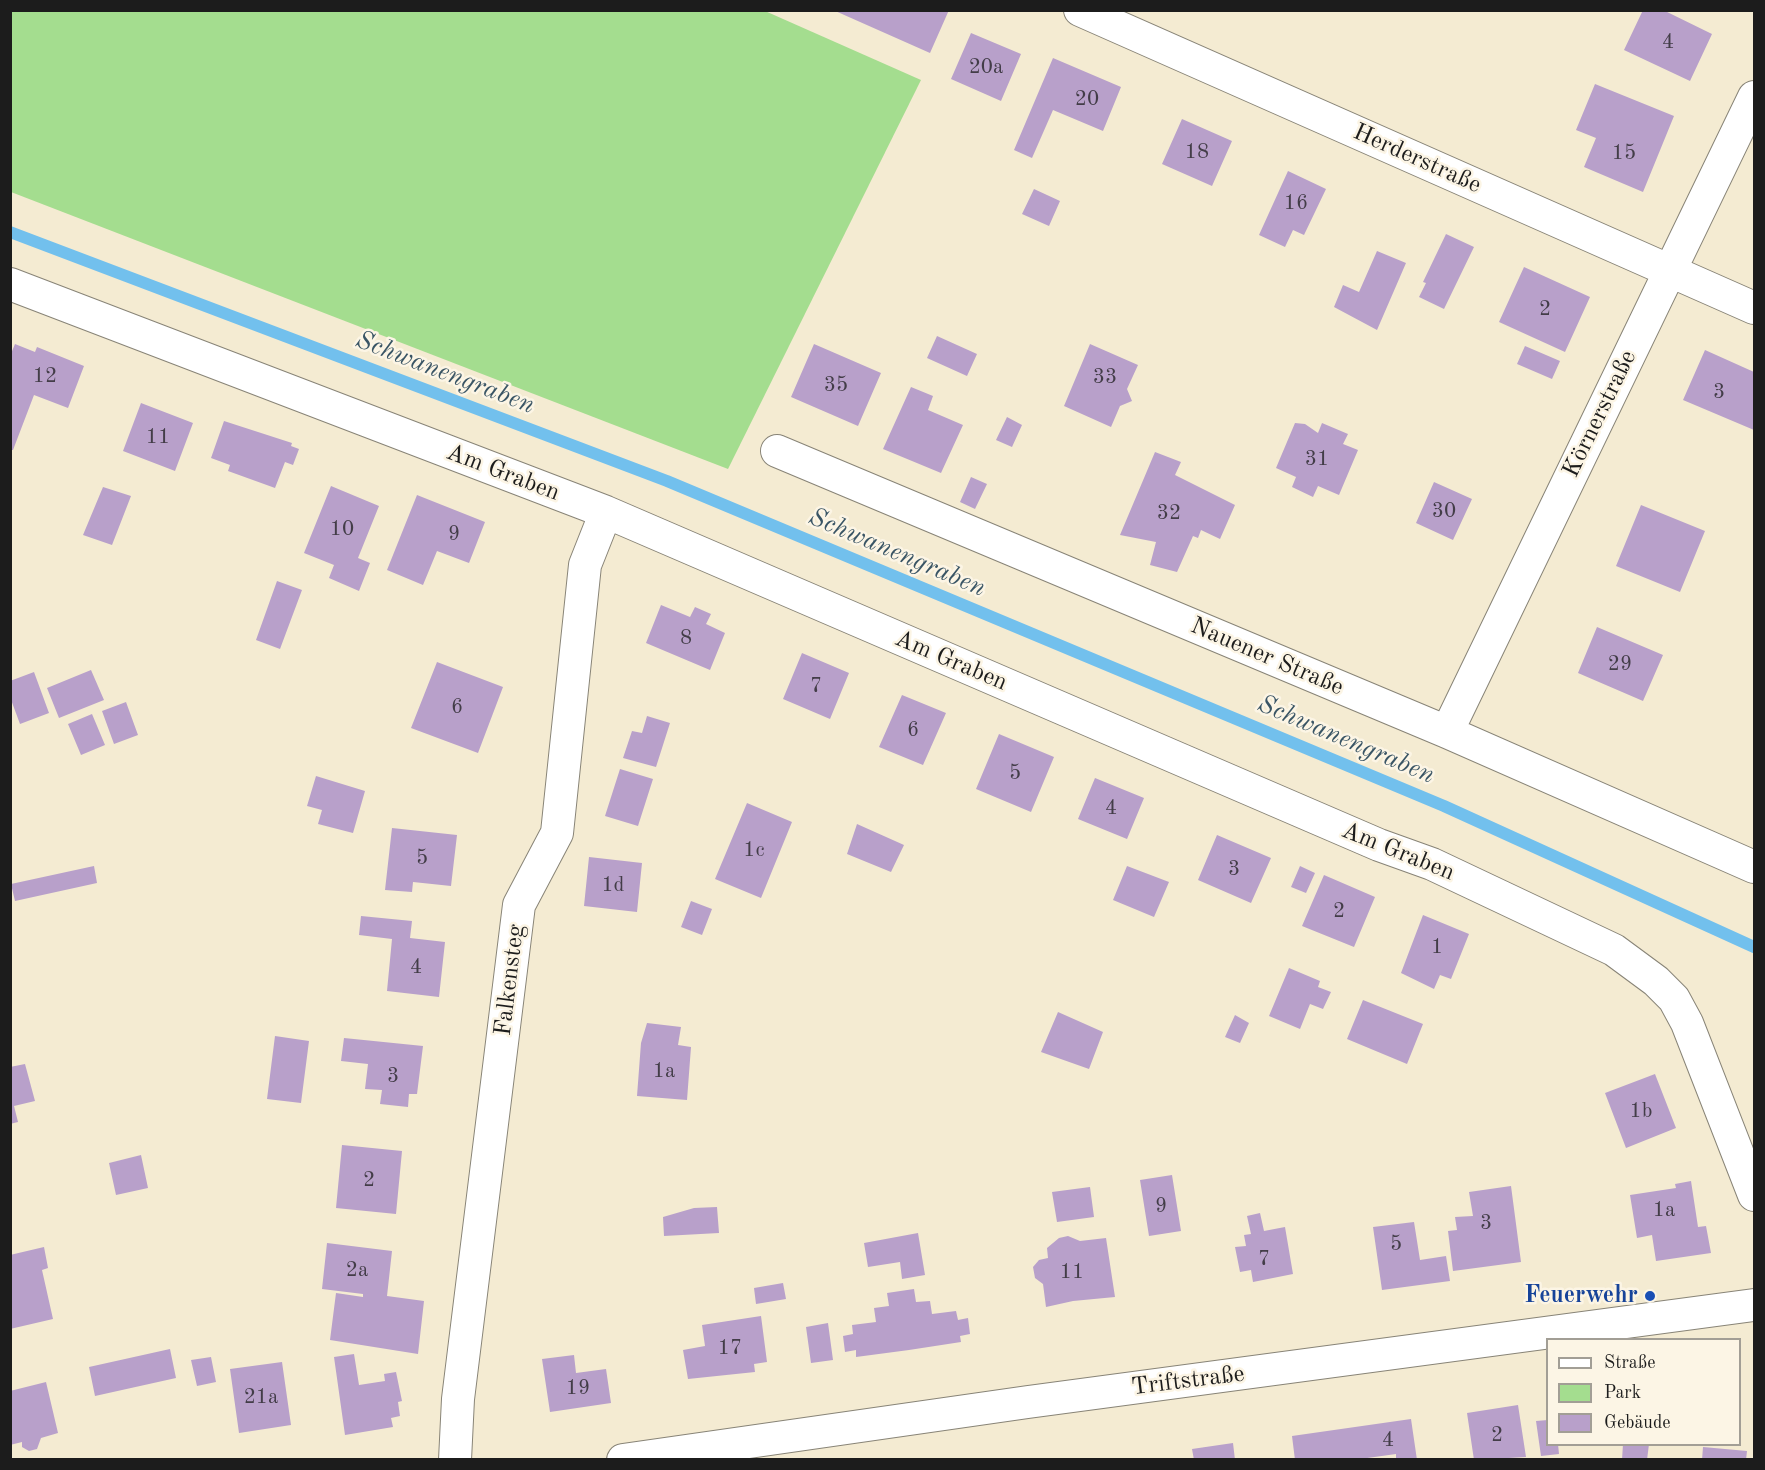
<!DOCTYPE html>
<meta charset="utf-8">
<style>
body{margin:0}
#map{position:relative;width:1765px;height:1470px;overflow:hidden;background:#f4ebd2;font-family:"Old Standard TT",serif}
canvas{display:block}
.frame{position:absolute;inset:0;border:12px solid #1c1c1c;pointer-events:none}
.legend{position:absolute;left:1546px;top:1338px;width:195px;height:108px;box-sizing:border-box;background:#fcf5e5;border:2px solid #a29e95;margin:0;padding:8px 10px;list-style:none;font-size:18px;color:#1c1c1c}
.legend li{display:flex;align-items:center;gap:12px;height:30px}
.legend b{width:30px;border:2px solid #a29e95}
</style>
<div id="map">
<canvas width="1765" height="1470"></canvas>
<div class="frame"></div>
<ul class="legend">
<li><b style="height:8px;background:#fff"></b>Straße</li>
<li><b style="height:16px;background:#a4dd8f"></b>Park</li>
<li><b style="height:16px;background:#b8a0ca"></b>Gebäude</li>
</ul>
</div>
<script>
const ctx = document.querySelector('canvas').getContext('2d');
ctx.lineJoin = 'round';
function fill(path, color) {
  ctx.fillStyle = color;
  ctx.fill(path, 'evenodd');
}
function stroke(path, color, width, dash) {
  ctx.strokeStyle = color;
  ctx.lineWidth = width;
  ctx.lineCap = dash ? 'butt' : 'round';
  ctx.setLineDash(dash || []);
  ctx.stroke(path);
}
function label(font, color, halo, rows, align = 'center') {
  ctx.font = font + ' "Old Standard TT",serif';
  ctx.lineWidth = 5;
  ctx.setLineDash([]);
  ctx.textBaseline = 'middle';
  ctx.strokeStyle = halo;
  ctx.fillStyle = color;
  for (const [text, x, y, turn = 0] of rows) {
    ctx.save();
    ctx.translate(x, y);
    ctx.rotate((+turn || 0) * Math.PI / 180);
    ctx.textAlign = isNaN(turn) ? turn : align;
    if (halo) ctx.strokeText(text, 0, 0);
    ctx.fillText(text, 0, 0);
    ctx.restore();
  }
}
fill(new Path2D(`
 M 10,11 L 765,11 L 921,80 L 728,469 L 11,192 Z`), '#a4dd8f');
stroke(new Path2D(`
 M 10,232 L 667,481 L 1444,806 L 1754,947`), '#72c0ed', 12);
fill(new Path2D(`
 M 833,10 L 949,10 L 930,53 Z
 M 1643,10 L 1663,10 L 1712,34 L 1690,81 L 1624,50 Z
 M 971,33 L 1021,54 L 1001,101 L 951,79 Z
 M 1053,58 L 1121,87 L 1103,131 L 1053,110 L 1032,158 L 1014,150 Z
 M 1595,84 L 1674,116 L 1643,192 L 1584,167 L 1596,138 L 1576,130 Z
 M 1182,119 L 1232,141 L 1212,186 L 1162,164 Z
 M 1288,171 L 1326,189 L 1304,235 L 1293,230 L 1285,247 L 1259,235 Z
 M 1034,189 L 1060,201 L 1049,226 L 1022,214 Z
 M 1446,234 L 1474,247 L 1444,309 L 1419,297 L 1426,283 L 1423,282 Z
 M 1377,251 L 1406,263 L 1377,330 L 1334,307 L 1343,285 L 1359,292 Z
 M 1524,267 L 1590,297 L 1565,352 L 1499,322 Z
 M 937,336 L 977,354 L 967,376 L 927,358 Z
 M 15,344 L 35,352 L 37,347 L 84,366 L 68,408 L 34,395 L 13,450 L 10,450 L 10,356 Z
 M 814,344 L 881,373 L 858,426 L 791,397 Z
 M 1090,344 L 1138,365 L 1127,389 L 1132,401 L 1120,406 L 1111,427 L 1064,406 Z
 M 1525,346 L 1560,361 L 1552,379 L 1517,364 Z
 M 1705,350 L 1754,372 L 1754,430 L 1683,400 Z
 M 911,387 L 933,396 L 928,410 L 963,425 L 941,473 L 883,449 Z
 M 141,403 L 193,423 L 175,471 L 123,451 Z
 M 1007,417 L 1022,425 L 1012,447 L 996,440 Z
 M 224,421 L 292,443 L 291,446 L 299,449 L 293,465 L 285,462 L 275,488 L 228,471 L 230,465 L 211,458 Z
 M 1295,423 L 1305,424 L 1318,433 L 1322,423 L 1348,434 L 1343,444 L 1358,450 L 1339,495 L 1318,486 L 1313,497 L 1292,487 L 1296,477 L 1276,468 Z
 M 1155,452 L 1181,462 L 1175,475 L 1235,505 L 1220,539 L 1201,530 L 1198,538 L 1193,536 L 1177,572 L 1150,565 L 1156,542 L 1120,535 Z
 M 971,477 L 987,484 L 975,509 L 960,502 Z
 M 1434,482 L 1472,499 L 1453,540 L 1416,523 Z
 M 331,486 L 379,506 L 358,558 L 370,563 L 359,591 L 329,578 L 334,565 L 304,553 Z
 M 103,487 L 131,496 L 112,545 L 83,535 Z
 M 417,495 L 485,522 L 469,563 L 437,551 L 423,585 L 387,570 Z
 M 1641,505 L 1705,531 L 1680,592 L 1616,566 Z
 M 277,581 L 302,590 L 280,649 L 256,640 Z
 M 661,605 L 690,617 L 695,607 L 711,614 L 706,624 L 725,633 L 710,670 L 646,643 Z
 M 1597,627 L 1663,655 L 1643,701 L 1578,673 Z
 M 802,653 L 849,673 L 830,719 L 783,699 Z
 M 437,662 L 503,687 L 478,753 L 411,728 Z
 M 91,670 L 104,700 L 59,718 L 47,688 Z
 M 34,672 L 49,713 L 20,724 L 10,697 L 10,681 Z
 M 902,695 L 946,713 L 923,765 L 879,747 Z
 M 126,702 L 138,735 L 114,744 L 102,711 Z
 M 92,714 L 105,745 L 81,755 L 68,724 Z
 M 647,716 L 670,723 L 656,767 L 623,758 L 632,731 L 642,733 Z
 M 999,734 L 1054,757 L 1031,812 L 976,789 Z
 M 620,769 L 653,779 L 638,826 L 605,816 Z
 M 316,776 L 365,791 L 353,833 L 318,824 L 322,810 L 307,806 Z
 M 1095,778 L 1144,798 L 1127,839 L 1078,819 Z
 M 747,803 L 792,822 L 761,898 L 715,879 Z
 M 857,824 L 904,845 L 891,872 L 847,854 Z
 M 392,828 L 457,835 L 451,886 L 413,882 L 412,892 L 385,890 Z
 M 1217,835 L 1271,858 L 1251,903 L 1198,880 Z
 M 589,857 L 642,863 L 637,912 L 584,906 Z
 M 94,866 L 97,883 L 15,901 L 11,884 Z
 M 1127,866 L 1169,882 L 1154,917 L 1113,900 Z
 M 1300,866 L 1315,873 L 1306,893 L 1291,887 Z
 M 1324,875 L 1375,897 L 1354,947 L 1302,926 Z
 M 691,901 L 712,909 L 702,935 L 681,927 Z
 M 1423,915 L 1469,934 L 1451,979 L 1440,975 L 1434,989 L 1401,973 Z
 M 361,916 L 412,921 L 410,938 L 445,942 L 439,997 L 387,991 L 392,939 L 359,935 Z
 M 1289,968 L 1320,981 L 1318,987 L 1331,992 L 1323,1009 L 1310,1004 L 1300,1029 L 1269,1016 Z
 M 1363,1000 L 1423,1024 L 1407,1064 L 1347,1039 Z
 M 1058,1012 L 1103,1032 L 1089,1069 L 1041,1052 Z
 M 1235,1015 L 1249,1023 L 1240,1043 L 1225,1037 Z
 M 647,1023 L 681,1027 L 678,1045 L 691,1047 L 687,1100 L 637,1096 L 641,1043 Z
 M 275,1036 L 309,1041 L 301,1103 L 267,1099 Z
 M 344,1038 L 423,1046 L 417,1094 L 409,1094 L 408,1107 L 380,1104 L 382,1090 L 365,1089 L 368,1064 L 341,1061 Z
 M 25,1064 L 35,1101 L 14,1106 L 18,1122 L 10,1124 L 10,1067 Z
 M 1655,1074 L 1676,1128 L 1626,1148 L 1605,1093 Z
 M 342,1145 L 402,1151 L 396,1214 L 336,1208 Z
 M 141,1155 L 148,1188 L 116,1195 L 109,1163 Z
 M 1172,1175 L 1181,1231 L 1149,1236 L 1140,1180 Z
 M 1691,1181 L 1698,1227 L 1706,1226 L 1711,1253 L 1656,1261 L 1652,1235 L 1637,1238 L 1630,1195 L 1676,1188 L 1675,1184 Z
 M 1511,1186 L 1521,1262 L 1453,1271 L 1448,1231 L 1457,1230 L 1455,1217 L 1473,1216 L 1469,1192 Z
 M 1090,1187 L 1094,1217 L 1057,1222 L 1052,1192 Z
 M 717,1207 L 719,1233 L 664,1236 L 663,1217 L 694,1208 Z
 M 1260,1213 L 1264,1231 L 1285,1227 L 1293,1274 L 1253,1282 L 1251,1270 L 1240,1272 L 1235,1247 L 1246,1246 L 1244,1235 L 1251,1234 L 1247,1216 Z
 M 1414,1222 L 1420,1260 L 1446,1256 L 1450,1281 L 1382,1290 L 1373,1227 Z
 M 918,1233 L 925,1275 L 902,1279 L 900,1262 L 868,1267 L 864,1243 Z
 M 1068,1236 L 1080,1241 L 1106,1238 L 1115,1297 L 1073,1301 L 1046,1307 L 1043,1284 L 1035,1278 L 1033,1267 L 1039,1260 L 1048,1258 L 1047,1248 L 1059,1238 Z
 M 327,1243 L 392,1251 L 387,1296 L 424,1301 L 418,1354 L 330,1340 L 336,1293 L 363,1297 L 363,1294 L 322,1289 Z
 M 44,1247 L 48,1268 L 42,1270 L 53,1319 L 10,1329 L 10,1255 Z
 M 783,1283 L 786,1299 L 756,1304 L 754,1288 Z
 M 914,1289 L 916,1302 L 930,1301 L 932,1314 L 956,1311 L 958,1320 L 968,1318 L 970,1334 L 960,1336 L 961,1342 L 909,1350 L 856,1357 L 856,1350 L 845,1352 L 843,1336 L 853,1334 L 852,1325 L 876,1322 L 874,1308 L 889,1306 L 887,1293 Z
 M 761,1316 L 767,1362 L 754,1364 L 755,1372 L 688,1379 L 683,1350 L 705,1346 L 702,1325 Z
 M 828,1323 L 833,1360 L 811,1363 L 806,1327 Z
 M 170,1349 L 176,1378 L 95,1396 L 89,1367 Z
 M 354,1354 L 359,1385 L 385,1381 L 384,1374 L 396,1372 L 402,1401 L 398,1402 L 400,1416 L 391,1418 L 393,1427 L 345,1435 L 334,1357 Z
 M 574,1355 L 576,1373 L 606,1369 L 611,1403 L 550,1412 L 542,1359 Z
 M 211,1357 L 216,1382 L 197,1386 L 191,1360 Z
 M 282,1362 L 291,1425 L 239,1433 L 230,1369 Z
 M 46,1382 L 58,1433 L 41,1438 L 37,1449 L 29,1451 L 22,1447 L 22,1442 L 10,1445 L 10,1391 Z
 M 1518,1405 L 1526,1457 L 1474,1460 L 1467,1413 Z
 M 1411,1419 L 1417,1460 L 1396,1460 L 1396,1454 L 1353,1460 L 1295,1460 L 1292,1436 Z
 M 1548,1420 L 1548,1444 L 1558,1444 L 1559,1454 L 1541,1456 L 1536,1421 Z
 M 1233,1443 L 1235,1460 L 1194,1460 L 1192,1449 Z
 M 1623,1444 L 1649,1444 L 1647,1460 L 1622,1460 Z
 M 1703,1447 L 1747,1451 L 1746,1460 L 1702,1460 Z`), '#b8a0ca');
const minor = new Path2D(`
 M 1080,10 L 1754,308
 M 10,284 L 606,512 L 1379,845 L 1432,864 L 1614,950 L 1656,981 L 1674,999 L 1687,1023 L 1754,1195
 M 777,451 L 1447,732 L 1754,867
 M 1447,732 L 1754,97
 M 455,1460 L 458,1399 L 519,905 L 557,833 L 585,565 L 606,512
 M 623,1460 L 1028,1402 L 1754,1305`);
stroke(minor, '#888477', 34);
stroke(minor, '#fff', 32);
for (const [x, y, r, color] of [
 [1650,1296,6,"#1a4fb4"]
]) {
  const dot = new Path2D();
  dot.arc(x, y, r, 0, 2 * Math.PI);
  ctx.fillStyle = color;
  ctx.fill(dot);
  stroke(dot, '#fcf5e5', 2);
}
label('21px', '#433d48', null, [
 ["4",1668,42],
 ["20a",986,67],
 ["20",1087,99],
 ["18",1197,152],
 ["15",1624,153],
 ["16",1296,203],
 ["2",1545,309],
 ["12",45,376],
 ["33",1105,377],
 ["35",836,385],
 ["3",1719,392],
 ["11",158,437],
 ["31",1317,459],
 ["30",1444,511],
 ["32",1169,513],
 ["10",342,529],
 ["9",454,534],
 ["8",686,638],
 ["29",1620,664],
 ["7",816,686],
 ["6",457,707],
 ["6",913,730],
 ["5",1015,773],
 ["4",1111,808],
 ["1c",754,850],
 ["5",422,858],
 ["3",1234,869],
 ["1d",613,885],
 ["2",1339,911],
 ["1",1437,947],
 ["4",416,967],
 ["1a",664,1071],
 ["3",393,1076],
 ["1b",1641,1111],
 ["2",369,1180],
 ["9",1161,1206],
 ["1a",1664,1210],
 ["3",1486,1223],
 ["5",1396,1244],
 ["7",1264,1259],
 ["2a",357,1270],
 ["11",1072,1272],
 ["17",730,1348],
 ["19",578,1388],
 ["21a",261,1397],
 ["2",1497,1435],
 ["4",1388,1440]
]);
label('24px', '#1c1c1c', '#fcf5e5', [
 ["Herderstraße",1417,159,24],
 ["Körnerstraße",1600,414,-64],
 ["Am Graben",503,473,21],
 ["Nauener Straße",1267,657,23],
 ["Am Graben",951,661,23],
 ["Am Graben",1398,852,22],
 ["Falkensteg",510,980,-83],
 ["Triftstraße",1188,1381,-7]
]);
label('bold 24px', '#164399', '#fcf5e5', [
 ["Feuerwehr",1638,1296]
], 'right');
label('italic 26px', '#3a5565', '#fcf5e5', [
 ["Schwanengraben",445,373,21],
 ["Schwanengraben",897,553,23],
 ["Schwanengraben",1346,740,23]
]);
</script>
